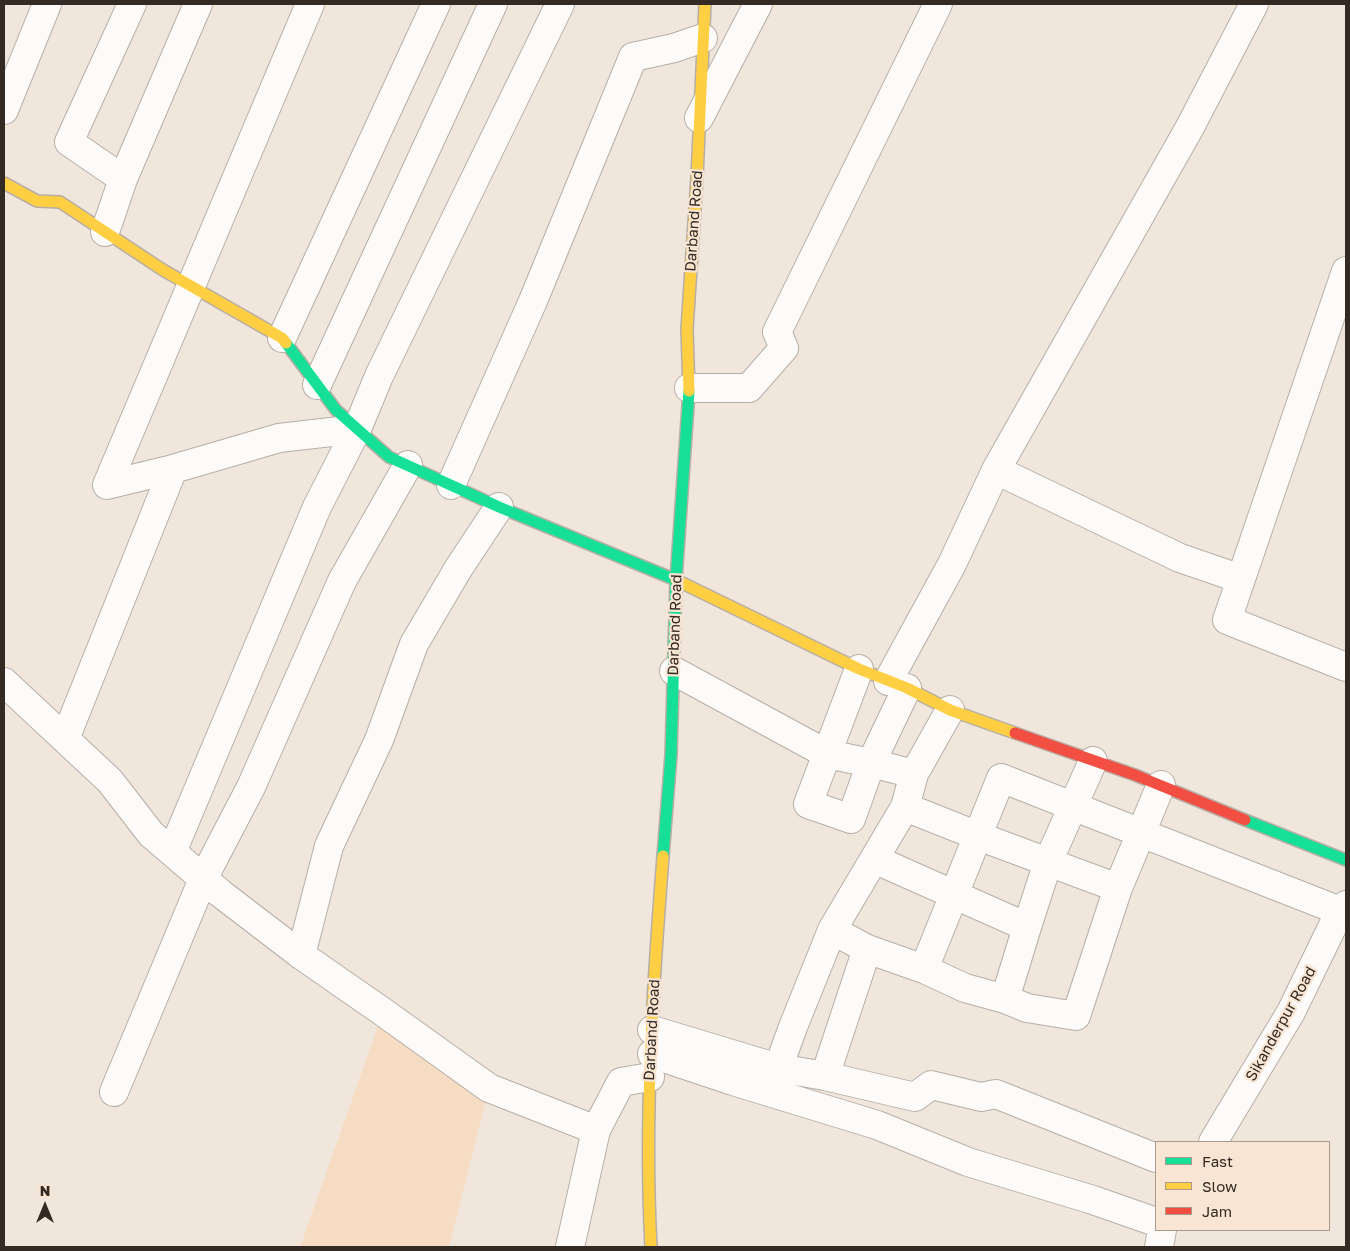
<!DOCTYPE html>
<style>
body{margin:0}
#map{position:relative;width:1350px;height:1251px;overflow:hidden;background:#f1e6db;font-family:"Golos Text",sans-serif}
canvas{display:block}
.frame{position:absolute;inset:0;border:5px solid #322a23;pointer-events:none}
.legend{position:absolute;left:1155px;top:1141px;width:175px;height:90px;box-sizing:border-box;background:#f9e5d3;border:1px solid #a99a8d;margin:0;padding:6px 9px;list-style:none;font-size:15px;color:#322a23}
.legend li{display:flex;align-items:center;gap:10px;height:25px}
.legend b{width:25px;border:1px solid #a99a8d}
.north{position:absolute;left:20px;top:1181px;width:50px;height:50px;-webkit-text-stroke:4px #f9e5d3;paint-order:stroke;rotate:0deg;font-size:14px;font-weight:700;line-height:20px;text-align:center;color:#322a23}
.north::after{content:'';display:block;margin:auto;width:18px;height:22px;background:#322a23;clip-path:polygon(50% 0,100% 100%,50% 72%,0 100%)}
</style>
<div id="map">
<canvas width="1350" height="1251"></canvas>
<div class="frame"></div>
<ul class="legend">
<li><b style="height:6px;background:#16e098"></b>Fast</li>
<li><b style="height:6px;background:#ffcf43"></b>Slow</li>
<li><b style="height:6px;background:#f24e42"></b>Jam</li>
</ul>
<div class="north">N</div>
</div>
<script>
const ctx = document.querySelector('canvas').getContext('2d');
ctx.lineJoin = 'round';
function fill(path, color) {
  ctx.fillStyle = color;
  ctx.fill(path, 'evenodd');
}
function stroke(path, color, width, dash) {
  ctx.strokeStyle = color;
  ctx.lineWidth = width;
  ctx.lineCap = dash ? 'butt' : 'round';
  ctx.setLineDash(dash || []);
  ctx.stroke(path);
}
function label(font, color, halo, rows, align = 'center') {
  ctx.font = font + ' "Golos Text",sans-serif';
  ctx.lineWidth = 4.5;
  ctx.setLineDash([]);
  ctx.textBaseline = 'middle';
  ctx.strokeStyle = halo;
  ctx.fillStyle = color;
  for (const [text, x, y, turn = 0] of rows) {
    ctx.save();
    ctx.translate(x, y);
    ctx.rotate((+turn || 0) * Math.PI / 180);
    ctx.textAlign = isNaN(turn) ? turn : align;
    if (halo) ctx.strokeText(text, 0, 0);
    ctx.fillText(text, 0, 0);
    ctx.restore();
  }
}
fill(new Path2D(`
 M 379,1023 L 489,1088 L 449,1247 L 300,1247 Z`), '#f6dcc3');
const street = new Path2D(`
 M 132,4 L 69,142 L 123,179 L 198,4
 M 310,4 L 107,485 L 173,469 L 279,438 L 357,429 L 379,376 L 560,4
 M 4,110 L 47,4
 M 699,118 L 758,4
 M 105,232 L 123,179
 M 1346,271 L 1227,620 L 1346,667
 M 282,338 L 436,4
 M 317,385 L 493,4
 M 689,388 L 749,388 L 784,348 L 777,332 L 938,4
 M 996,470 L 1180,558 L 1241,579
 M 451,485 L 533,301 L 633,57 L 674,48 L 703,38
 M 859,669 L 808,804 L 851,819 L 871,763 L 907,688
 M 674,671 L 827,754 L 871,763 L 914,774
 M 888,681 L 952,564 L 996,470 L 1190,127 L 1254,4
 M 4,682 L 110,781 L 151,834 L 220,893 L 301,955 L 383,1012 L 489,1088 L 596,1130
 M 65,739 L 173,469
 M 905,807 L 978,836 L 1118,888
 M 172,852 L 317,507 L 357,429
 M 874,859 L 1027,927
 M 832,930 L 867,949 L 924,969 L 965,988 L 1005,999 L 1027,1008 L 1076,1016 L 1118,888 L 1161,785
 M 301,955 L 329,846 L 379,740 L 414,644 L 458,569 L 499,507
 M 924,969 L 1001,778 L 1340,911
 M 1005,999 L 1027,927 L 1048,862 L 1093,761
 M 652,1030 L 778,1068 L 825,1076 L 915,1097 L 931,1085 L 981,1097 L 996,1094 L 1156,1158
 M 652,1054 L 733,1081 L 877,1125 L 968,1162 L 1093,1200 L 1156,1222
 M 778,1068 L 793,1027 L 832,930 L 905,807 L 914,774 L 950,710
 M 825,1076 L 867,949
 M 114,1092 L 203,879 L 251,787 L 342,581 L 408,465
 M 1213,1142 L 1291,1012 L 1340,911 L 1346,905
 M 570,1247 L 596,1130 L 621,1082 L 650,1077
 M 1159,1247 L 1162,1230`);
const fast = new Path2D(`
 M 286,343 L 336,410 L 389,457 L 499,507 L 676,580
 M 1245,820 L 1346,860
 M 663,856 L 671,755 L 676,580 L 689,391`);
const slow = new Path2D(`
 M 4,183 L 37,201 L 60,202 L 163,270 L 282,338 L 286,343
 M 689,391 L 687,329 L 697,177 L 705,4
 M 676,580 L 859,669 L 907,688 L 950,710 L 1015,733
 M 651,1247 C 644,1117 653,986 663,856`);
const jam = new Path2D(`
 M 1015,733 L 1135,775 L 1245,820`);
stroke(street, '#b7aea6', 30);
stroke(fast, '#b7aea6', 14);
stroke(slow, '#b7aea6', 14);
stroke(jam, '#b7aea6', 14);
stroke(street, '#fdfbfa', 28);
stroke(fast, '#16e098', 11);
stroke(slow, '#ffcf43', 11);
stroke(jam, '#f24e42', 11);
label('15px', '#322a23', '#f9e5d3', [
 ["Darband Road",694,221,-86],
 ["Darband Road",675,625,-88],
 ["Sikanderpur Road",1281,1024,-61],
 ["Darband Road",652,1030,-87]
]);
</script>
